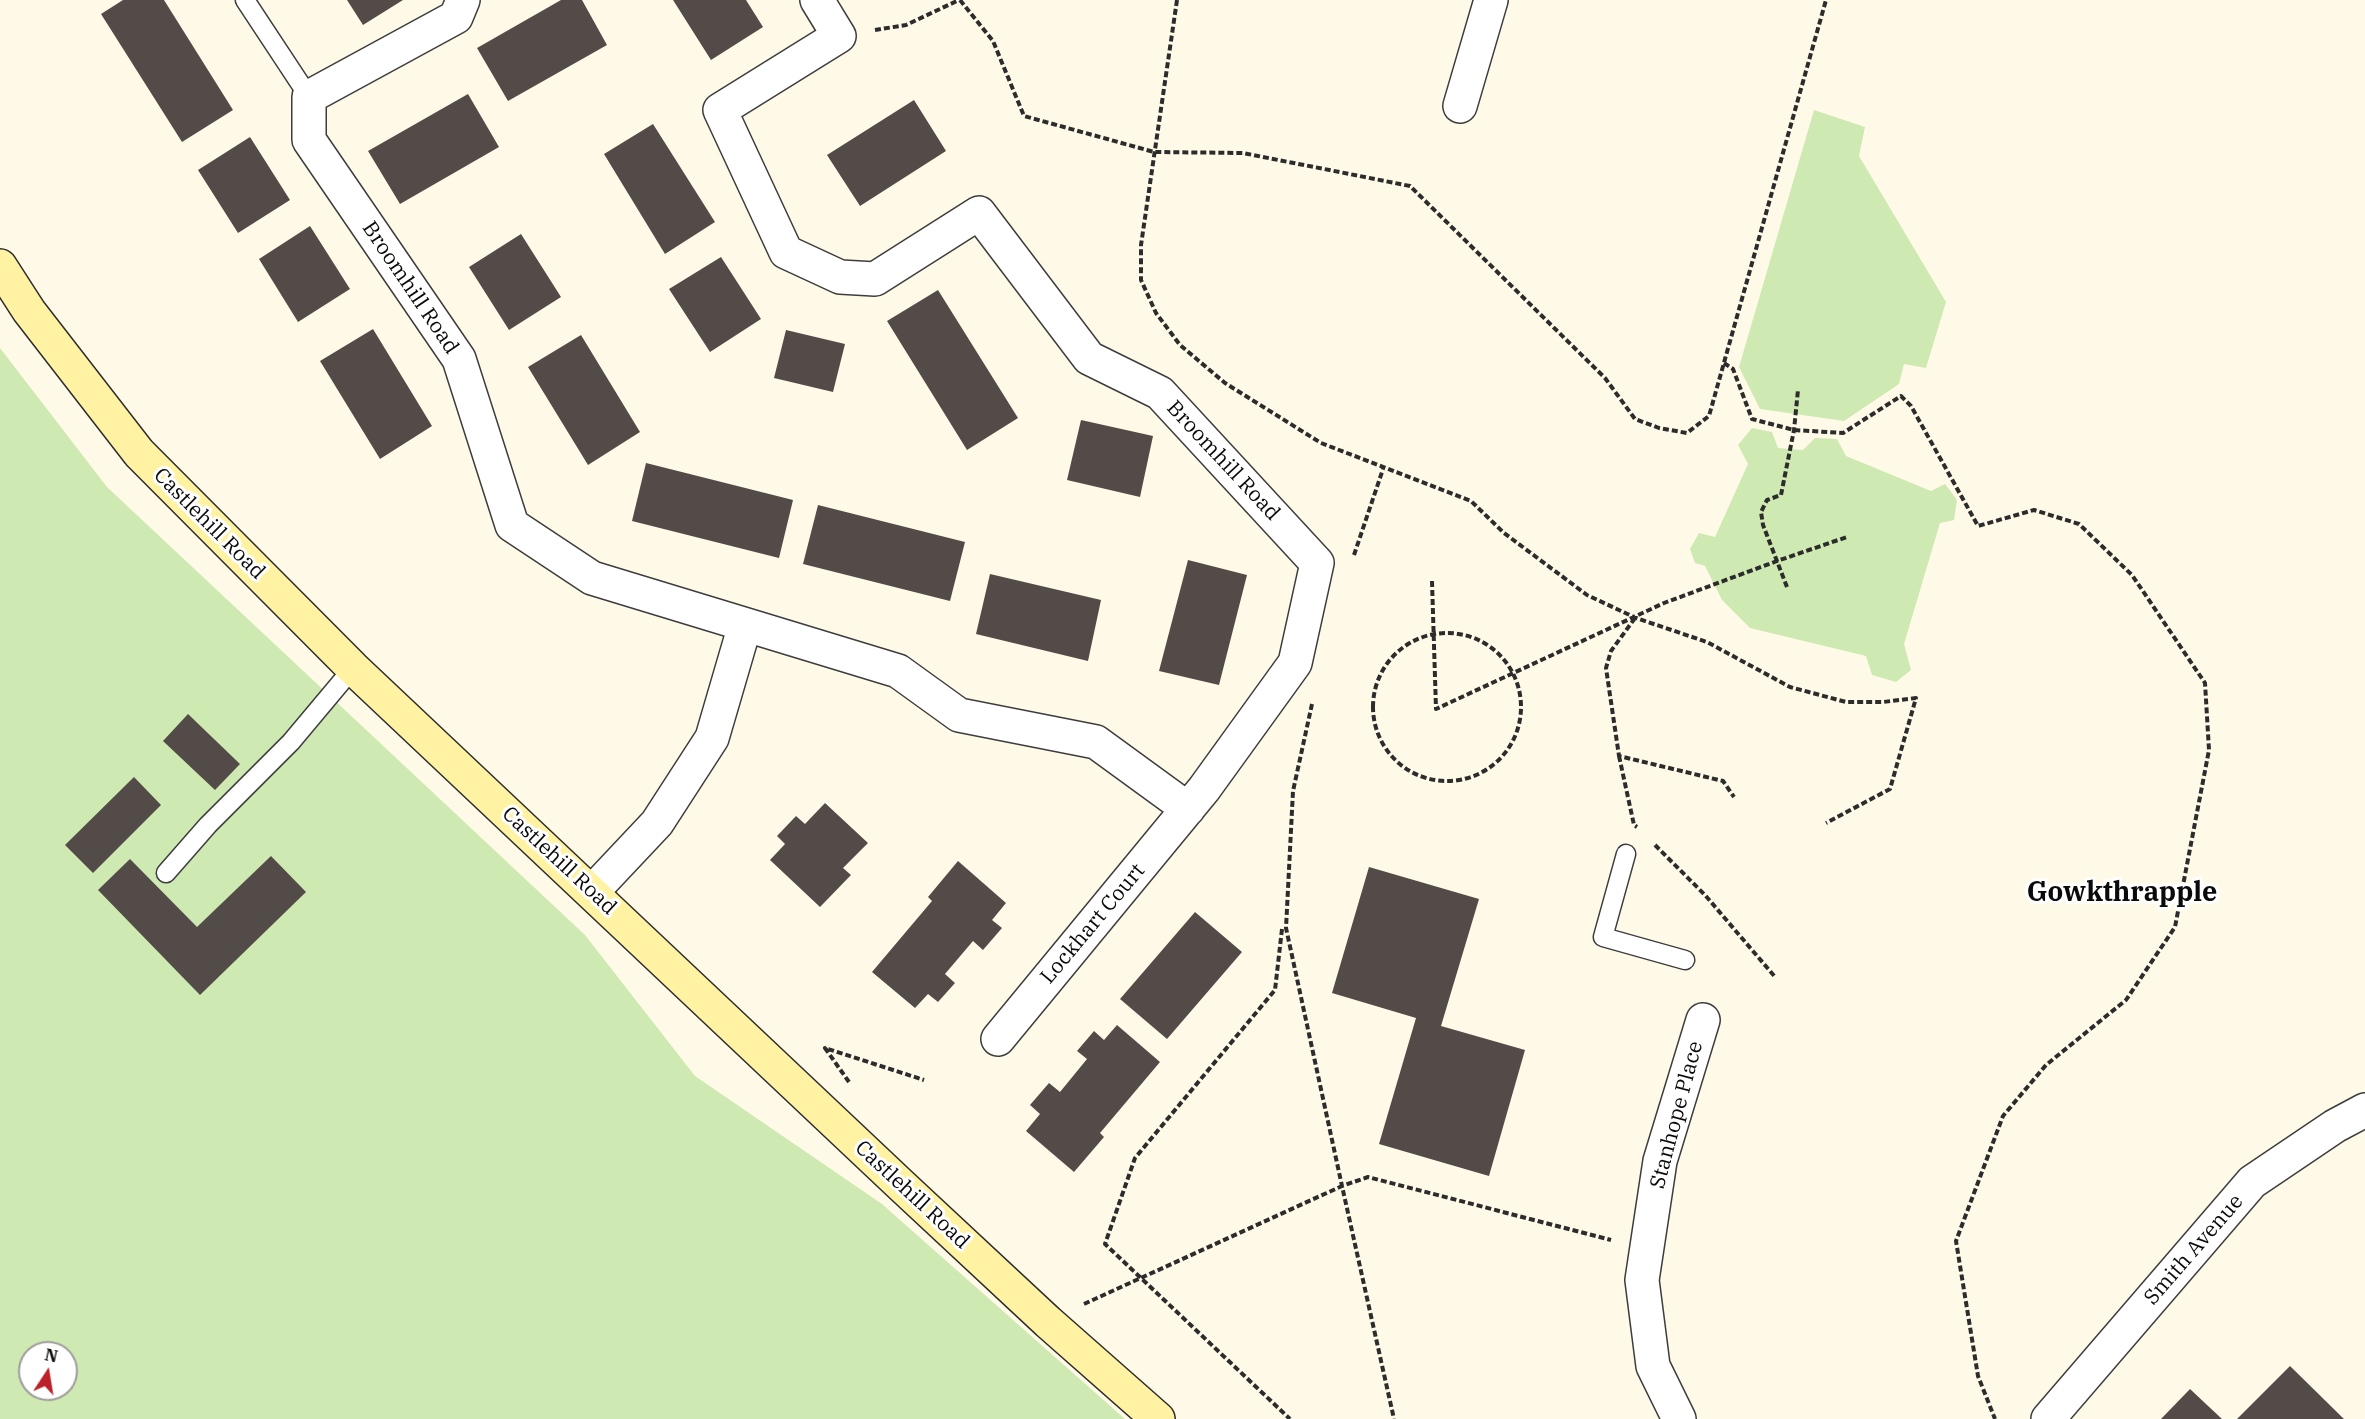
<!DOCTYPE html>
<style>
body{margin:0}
#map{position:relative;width:2365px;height:1419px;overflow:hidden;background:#fffae8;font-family:"IBM Plex Serif",serif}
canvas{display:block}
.north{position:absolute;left:18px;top:1341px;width:60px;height:60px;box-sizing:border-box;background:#fff;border:2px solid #9d9d9d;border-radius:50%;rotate:12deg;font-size:16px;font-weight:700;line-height:24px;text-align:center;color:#0a0a0a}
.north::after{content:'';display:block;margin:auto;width:21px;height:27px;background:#bc212b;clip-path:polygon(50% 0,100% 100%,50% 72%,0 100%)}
</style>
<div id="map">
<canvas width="2365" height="1419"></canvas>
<div class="north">N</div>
</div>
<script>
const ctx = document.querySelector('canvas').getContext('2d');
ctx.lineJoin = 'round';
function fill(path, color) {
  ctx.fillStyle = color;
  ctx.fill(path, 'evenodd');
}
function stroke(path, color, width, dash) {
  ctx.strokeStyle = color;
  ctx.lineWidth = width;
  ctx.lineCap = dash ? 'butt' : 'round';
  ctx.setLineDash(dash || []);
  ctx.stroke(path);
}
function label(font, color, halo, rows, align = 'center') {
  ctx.font = font + ' "IBM Plex Serif",serif';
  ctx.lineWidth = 6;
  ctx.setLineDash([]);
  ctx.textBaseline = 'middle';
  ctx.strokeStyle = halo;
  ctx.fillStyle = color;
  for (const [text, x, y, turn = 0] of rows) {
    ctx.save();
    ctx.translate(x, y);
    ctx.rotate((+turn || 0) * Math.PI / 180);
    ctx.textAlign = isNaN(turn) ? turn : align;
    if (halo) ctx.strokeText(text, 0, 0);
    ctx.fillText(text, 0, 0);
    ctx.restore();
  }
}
fill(new Path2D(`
 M 1814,110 L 1865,127 L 1859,156 L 1946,302 L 1926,368 L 1904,364 L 1899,384 L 1844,421 L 1760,409 L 1739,367 Z
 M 0,348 L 107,487 L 585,935 L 695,1076 L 882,1204 L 1125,1419 L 0,1419 ZM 30,1353 L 66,1353 L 66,1389 L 30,1389 Z
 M 1752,428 L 1772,432 L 1778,448 L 1803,450 L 1815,438 L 1837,439 L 1846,456 L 1931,491 L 1945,484 L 1957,500 L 1954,520 L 1940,523 L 1904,644 L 1911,670 L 1896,682 L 1872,675 L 1866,656 L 1750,628 L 1722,600 L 1705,566 L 1695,563 L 1690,549 L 1699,533 L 1715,537 L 1748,464 L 1738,445 Z`), '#cfe9b2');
fill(new Path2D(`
 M 123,0 L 164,0 L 233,110 L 182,142 L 101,14 Z
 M 347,0 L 403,0 L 363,25 Z
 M 561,0 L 582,0 L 607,45 L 508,101 L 477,48 Z
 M 673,0 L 746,0 L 763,27 L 711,60 Z
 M 468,94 L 499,147 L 400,204 L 368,151 Z
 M 914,100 L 946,151 L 860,206 L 827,155 Z
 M 653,124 L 715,222 L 665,254 L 604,154 Z
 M 250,137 L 290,200 L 238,233 L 198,170 Z
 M 310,226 L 350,289 L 298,322 L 259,259 Z
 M 521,234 L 561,297 L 509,330 L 469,267 Z
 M 721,257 L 761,319 L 710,352 L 669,289 Z
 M 938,290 L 1018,418 L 967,450 L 887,321 Z
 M 373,329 L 432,426 L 380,459 L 320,361 Z
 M 786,330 L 845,344 L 833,392 L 774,378 Z
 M 581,335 L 640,432 L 588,465 L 528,367 Z
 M 1081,420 L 1153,436 L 1140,497 L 1067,480 Z
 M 646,463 L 793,500 L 779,558 L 632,521 Z
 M 818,505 L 965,542 L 950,601 L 803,564 Z
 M 1188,560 L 1247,575 L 1219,685 L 1159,671 Z
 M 990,574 L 1101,600 L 1088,661 L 976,634 Z
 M 188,714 L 240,764 L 215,790 L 163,741 Z
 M 134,777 L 161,805 L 93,873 L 65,845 Z
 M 825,803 L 868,843 L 843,868 L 851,875 L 820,907 L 770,860 L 785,844 L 777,836 L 796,816 L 805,824 Z
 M 271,856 L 306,892 L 200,995 L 98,890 L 130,859 L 197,927 Z
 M 958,861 L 1006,903 L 992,920 L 1002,928 L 983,950 L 973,941 L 945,974 L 955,983 L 938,1002 L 928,994 L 915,1008 L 872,972 L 932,901 L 928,897 Z
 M 1369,867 L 1479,899 L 1441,1026 L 1525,1050 L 1489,1176 L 1379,1144 L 1416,1018 L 1332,993 Z
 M 1195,912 L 1242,952 L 1167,1039 L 1120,999 Z
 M 1117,1025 L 1160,1062 L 1100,1133 L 1104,1137 L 1074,1172 L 1026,1131 L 1040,1114 L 1030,1105 L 1049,1083 L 1060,1092 L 1087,1059 L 1077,1051 L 1094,1031 L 1104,1040 Z
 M 2290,1366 L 2344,1419 L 2237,1419 Z
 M 2190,1389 L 2222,1419 L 2161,1419 Z`), '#534b47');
const lane = new Path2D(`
 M 245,0 L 309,97
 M 1626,854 L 1603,937 L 1685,960
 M 166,873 L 208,825 L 291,742 L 353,668`);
const street = new Path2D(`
 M 463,0 L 456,17 L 309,97 L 309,140 L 459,359 L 512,525 L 592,578 L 898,671 L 959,715 L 1096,742 L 1188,809
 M 817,0 L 839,36 L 720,110 L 786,252 L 840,277 L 875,279 L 979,213 L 1089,358 L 1160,393 L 1317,563 L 1295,663 L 1204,789 L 998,1039
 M 1460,106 L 1491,0
 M 592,892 L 657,823 L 712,738 L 745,625
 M 1679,1419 L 1653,1366 L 1642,1280 L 1660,1161 L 1703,1020
 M 2048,1419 L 2252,1182 L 2335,1126 L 2365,1110`);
const secondary = new Path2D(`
 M 0,266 L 29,311 L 139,453 L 353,668 L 902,1186 L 1048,1322 L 1158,1419`);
stroke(lane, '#3d3d3d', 21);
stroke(street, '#3d3d3d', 36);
stroke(secondary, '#2c2c2c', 36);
stroke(new Path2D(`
 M 960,0 L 993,41 L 1024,116 L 1154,152 L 1243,153 L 1410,186 L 1605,378 L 1635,419 L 1659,428 L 1687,433 L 1709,416 L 1826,0
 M 1177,0 L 1141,245 L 1141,280 L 1156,313 L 1180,345 L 1225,383 L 1321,443 L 1471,501 L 1504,533 L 1587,595 L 1636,618 L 1707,642 L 1790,687 L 1846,702 L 1883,702 L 1916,698 L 1890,789 L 1826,823
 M 875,30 L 906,25 L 959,0
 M 1724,363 L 1733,369 L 1752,419 L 1794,430 L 1843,433 L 1901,396 L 1911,406 L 1978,526 L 2034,510 L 2079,524 L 2132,575 L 2205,683 L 2209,750 L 2175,927 L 2126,1000 L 2046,1065 L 2003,1116 L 1956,1241 L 1978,1376 L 1995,1419
 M 1354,555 L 1383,469
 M 1432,581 L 1436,709 L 1664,603 L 1777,561 L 1847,537
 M 1787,587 L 1763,525 L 1761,512 L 1767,500 L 1781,495 L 1794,430 L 1798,390
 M 1635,618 L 1611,651 L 1606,668 L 1619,756 L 1723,781 L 1734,797
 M1373 707a74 74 0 1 1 148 0a74 74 0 1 1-148 0Z
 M 1312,704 L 1293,791 L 1286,928 L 1342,1186 L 1368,1177 L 1611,1240
 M 1619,756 L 1634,825 L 1637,827
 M 1655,845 L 1705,895 L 1776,978
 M 1282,929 L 1275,990 L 1135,1158 L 1105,1244 L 1290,1419
 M 849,1082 L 825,1048 L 924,1080
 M 1084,1304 L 1342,1186 L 1394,1419`), '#2c2c2c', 4, [6, 3]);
stroke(lane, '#fff', 18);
stroke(street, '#fff', 33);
stroke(secondary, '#fff3a3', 33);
label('21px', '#0a0a0a', '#fff', [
 ["Broomhill Road",410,288,56],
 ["Broomhill Road",1223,461,47],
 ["Castlehill Road",209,524,45],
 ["Castlehill Road",559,861,43],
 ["Lockhart Court",1093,924,-50],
 ["Stanhope Place",1677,1115,-75],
 ["Castlehill Road",912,1195,43],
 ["Smith Avenue",2194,1250,-49]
]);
label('bold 27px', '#0a0a0a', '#fff', [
 ["Gowkthrapple",2122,893]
]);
</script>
